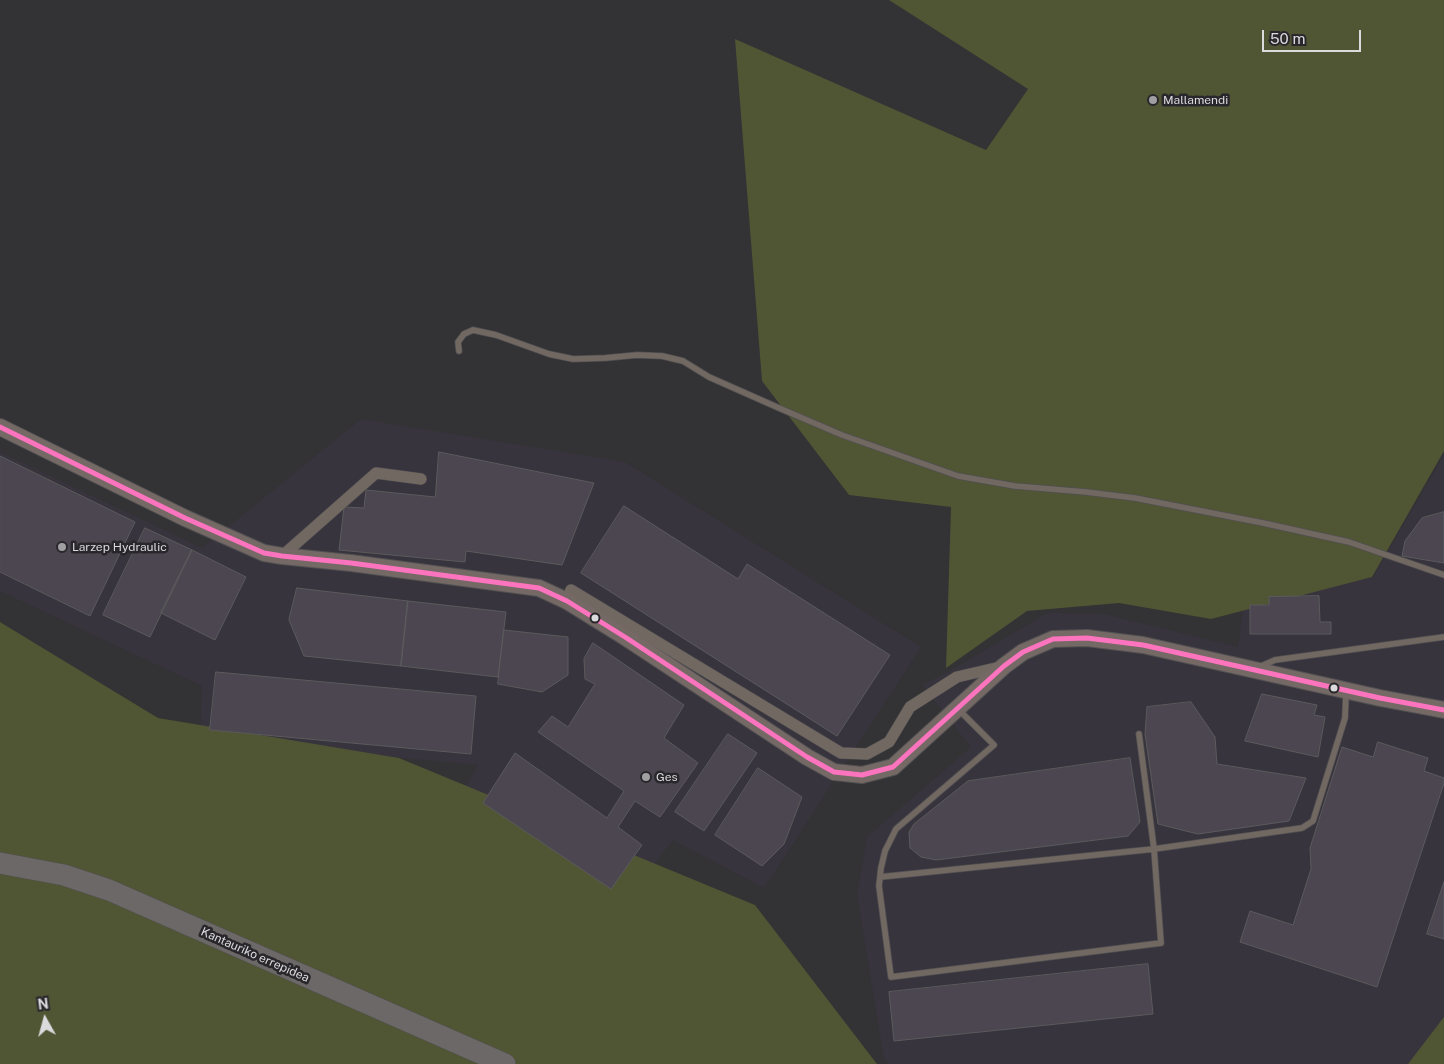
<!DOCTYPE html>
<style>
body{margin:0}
#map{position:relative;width:1444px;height:1064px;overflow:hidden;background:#333234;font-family:"Public Sans",sans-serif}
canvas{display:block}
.north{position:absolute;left:20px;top:994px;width:50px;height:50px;-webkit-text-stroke:4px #29272b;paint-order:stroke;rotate:353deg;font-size:14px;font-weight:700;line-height:20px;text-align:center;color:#dbdadd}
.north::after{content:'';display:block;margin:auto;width:18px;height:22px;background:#dbdadd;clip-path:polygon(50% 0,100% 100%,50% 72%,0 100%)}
.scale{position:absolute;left:1262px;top:30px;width:99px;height:22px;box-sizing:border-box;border:2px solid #dbdadd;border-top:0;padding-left:6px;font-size:15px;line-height:18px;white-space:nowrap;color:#dbdadd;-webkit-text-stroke:4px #29272b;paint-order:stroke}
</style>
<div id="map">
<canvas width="1444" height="1064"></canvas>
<div class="north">N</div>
<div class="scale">50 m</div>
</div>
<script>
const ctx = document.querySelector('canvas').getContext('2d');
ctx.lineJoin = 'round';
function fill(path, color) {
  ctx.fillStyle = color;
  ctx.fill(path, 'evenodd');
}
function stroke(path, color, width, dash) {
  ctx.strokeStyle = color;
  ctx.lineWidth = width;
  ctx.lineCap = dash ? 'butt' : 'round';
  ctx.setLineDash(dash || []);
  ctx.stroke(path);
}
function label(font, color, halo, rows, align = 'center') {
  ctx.font = font + ' "Public Sans",sans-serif';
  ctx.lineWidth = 5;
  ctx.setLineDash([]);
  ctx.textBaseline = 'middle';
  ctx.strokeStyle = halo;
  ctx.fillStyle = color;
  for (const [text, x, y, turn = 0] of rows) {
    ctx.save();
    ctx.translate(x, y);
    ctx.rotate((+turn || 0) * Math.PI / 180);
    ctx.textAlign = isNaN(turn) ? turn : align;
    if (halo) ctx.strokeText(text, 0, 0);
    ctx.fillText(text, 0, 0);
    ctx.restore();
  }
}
fill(new Path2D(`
 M 361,419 L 625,462 L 921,647 L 764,888 L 673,840 L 619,908 L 457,801 L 478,765 L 200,739 L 202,686 L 0,591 L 0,452 L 202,548 Z
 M 1444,455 L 1444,1042 L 1427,1064 L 890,1064 L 884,1059 L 857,895 L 867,837 L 971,747 L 922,685 L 948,672 L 1047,613 L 1104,614 L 1238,647 L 1244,601 L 1373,577 Z`), '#38343d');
fill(new Path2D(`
 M 889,0 L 1444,0 L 1444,451 L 1372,577 L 1211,619 L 1119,603 L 1027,611 L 946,668 L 951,507 L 849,495 L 762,381 L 735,39 L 986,150 L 1028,89 Z
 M 0,622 L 158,718 L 399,758 L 755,905 L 877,1064 L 0,1064 Z
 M 1444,1017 L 1444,1064 L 1408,1064 Z`), '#505534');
const building = new Path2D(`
 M 439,452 L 594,483 L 562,565 L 466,551 L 465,562 L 339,550 L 344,507 L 364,508 L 366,490 L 435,497 Z
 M 0,456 L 135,522 L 90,616 L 0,572 Z
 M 624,506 L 738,579 L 747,564 L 890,655 L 837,736 L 581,573 Z
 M 1444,512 L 1444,563 L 1402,556 L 1405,541 L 1422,518 Z
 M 145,528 L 192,550 L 150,637 L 103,615 Z
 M 192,550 L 246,577 L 215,640 L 161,613 Z
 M 297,588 L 408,601 L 401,666 L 304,656 L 289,620 Z
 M 1319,596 L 1320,622 L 1331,622 L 1331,634 L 1250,634 L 1250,605 L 1269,605 L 1269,597 Z
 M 408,601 L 506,612 L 498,677 L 401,666 Z
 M 504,630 L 568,637 L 568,675 L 542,692 L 498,684 Z
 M 593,643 L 684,705 L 664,738 L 698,763 L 660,817 L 635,801 L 618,827 L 642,845 L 611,889 L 483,803 L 515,753 L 607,818 L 624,791 L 538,732 L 552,716 L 568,727 L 595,684 L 585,679 L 584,659 Z
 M 216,672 L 476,696 L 471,754 L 210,730 Z
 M 1262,694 L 1317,705 L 1314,715 L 1325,717 L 1318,757 L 1245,741 Z
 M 1191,702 L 1215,737 L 1217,764 L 1306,778 L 1289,821 L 1198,834 L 1158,824 L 1145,734 L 1147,707 Z
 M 728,734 L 757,753 L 704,831 L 675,812 Z
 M 1378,742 L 1428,758 L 1424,771 L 1444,778 L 1444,783 L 1377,987 L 1240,942 L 1250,911 L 1293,925 L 1311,869 L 1310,848 L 1342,747 L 1373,757 Z
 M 1130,758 L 1140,822 L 1128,836 L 936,860 L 921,857 L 910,848 L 909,832 L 914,824 L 968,781 Z
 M 758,768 L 802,797 L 784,844 L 762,866 L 715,835 Z
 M 1444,882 L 1444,939 L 1427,934 Z
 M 1148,964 L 1153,1014 L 894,1041 L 889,992 Z`);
fill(building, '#4b4650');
stroke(building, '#5b5a5c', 1);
const lane = new Path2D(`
 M 459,351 L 458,342 L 464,334 L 473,330 L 496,335 L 549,354 L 573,359 L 605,358 L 637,355 L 662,356 L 683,361 L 709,377 L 779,408 L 842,435 L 958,476 L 1015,486 L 1086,492 L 1135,498 L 1263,523 L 1349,542 L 1444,575
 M 1259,667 L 1275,660 L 1444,637
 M 959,710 L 994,745 L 896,829 L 885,851 L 881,868 L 879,886 L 891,977 L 1161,943 L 1154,849 L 1139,734
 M 880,877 L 1154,849 L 1302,828 L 1313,821 L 1345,718 L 1346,693`);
const street = new Path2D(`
 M 282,556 L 376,473 L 421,479
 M 567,601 L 571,590 L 841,753 L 867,754 L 889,742 L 910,707 L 957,677 L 1000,667`);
const secondary = new Path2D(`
 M 0,427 L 185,518 L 264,553 L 282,556 L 351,563 L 539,588 L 567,601 L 625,637 L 807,757 L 834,772 L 862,775 L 893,767 L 1004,666 L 1023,652 L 1053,639 L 1087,638 L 1143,645 L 1380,698 L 1444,710`);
const highway = new Path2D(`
 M 0,863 L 64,875 L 109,890 L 505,1064`);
stroke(lane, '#515052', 7);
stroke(street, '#515052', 12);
stroke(secondary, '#515052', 18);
stroke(highway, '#515052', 22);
stroke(lane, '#726862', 5.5);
stroke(street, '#726862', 11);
stroke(secondary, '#746964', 16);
stroke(highway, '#6c6867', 21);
stroke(new Path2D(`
 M 0,427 L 185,518 L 264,553 L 282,556 L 351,563 L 539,588 L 567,601 L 625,637 L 807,757 L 834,772 L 862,775 L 893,767 L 1004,666 L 1023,652 L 1053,639 L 1087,638 L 1143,645 L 1380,698 L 1444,710`), '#fc73be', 5);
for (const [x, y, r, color] of [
 [1153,100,5,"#a09fa2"],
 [62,547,5,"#a09fa2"],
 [595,618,4.5,"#dbdadd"],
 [1334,688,4.5,"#dbdadd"],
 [646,777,5,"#a09fa2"]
]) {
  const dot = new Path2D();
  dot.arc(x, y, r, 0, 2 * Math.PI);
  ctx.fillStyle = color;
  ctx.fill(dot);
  stroke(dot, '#29272b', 2);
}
label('12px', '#dbdadd', '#29272b', [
 ["Mallamendi",1163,100],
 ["Larzep Hydraulic",72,547],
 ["Ges",656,777]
], 'left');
label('12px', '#dbdadd', '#29272b', [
 ["Kantauriko errepidea",255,955,24]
]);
</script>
